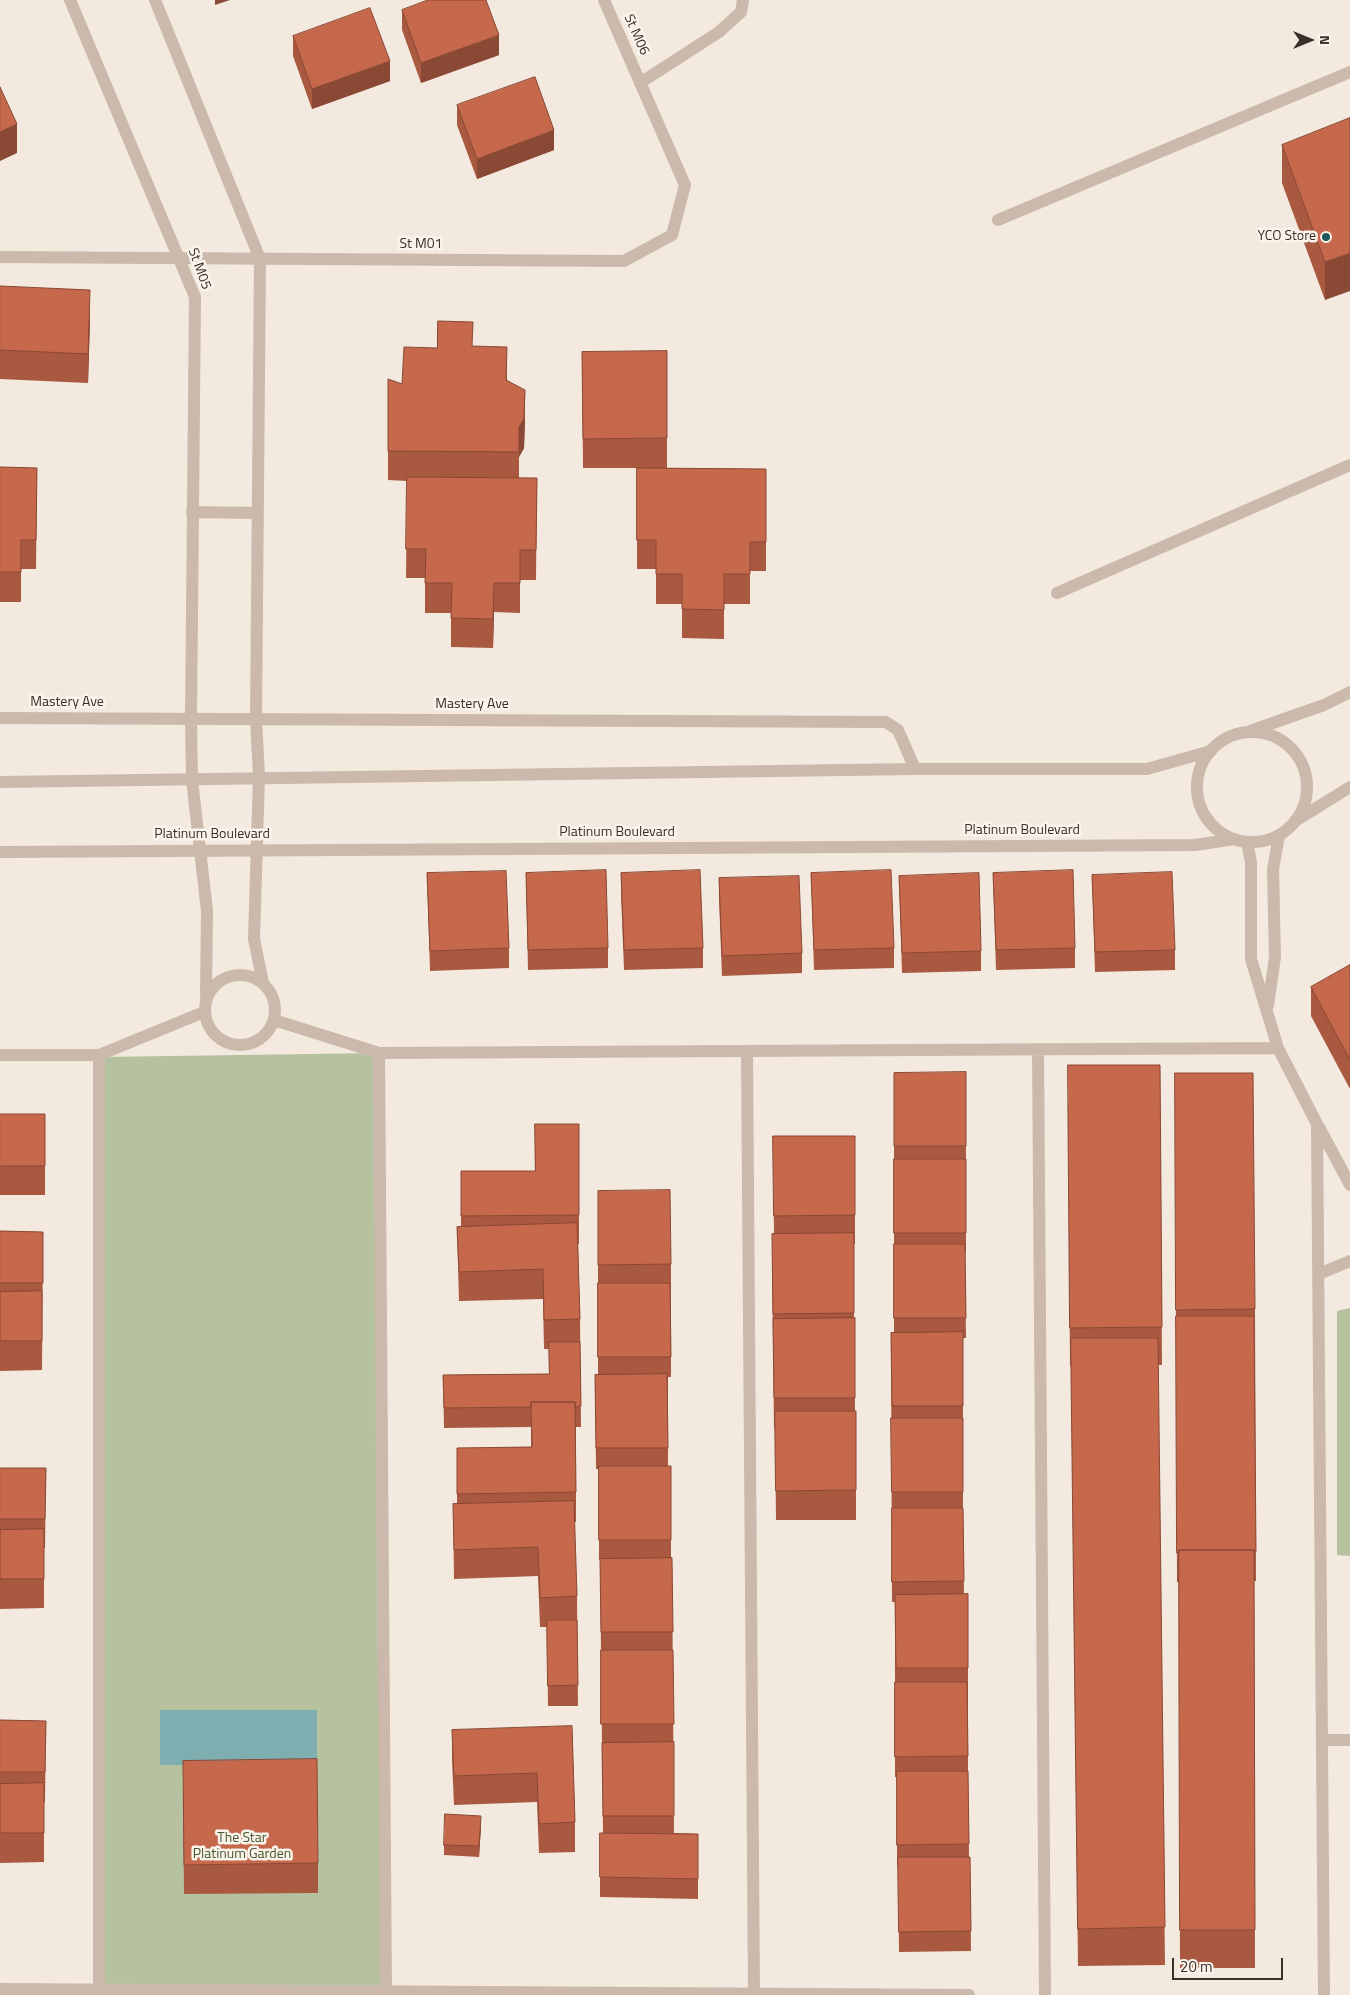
<!DOCTYPE html>
<style>
body{margin:0}
#map{position:relative;width:1350px;height:1995px;overflow:hidden;background:#f3e9df;font-family:"Titillium Web",sans-serif}
canvas{display:block}
.north{position:absolute;left:1285px;top:15px;width:50px;height:50px;-webkit-text-stroke:4px #faf4ec;paint-order:stroke;rotate:90deg;font-size:14px;font-weight:700;line-height:20px;text-align:center;color:#392f2a}
.north::after{content:'';display:block;margin:auto;width:18px;height:22px;background:#392f2a;clip-path:polygon(50% 0,100% 100%,50% 72%,0 100%)}
.scale{position:absolute;left:1172px;top:1958px;width:111px;height:22px;box-sizing:border-box;border:2px solid #392f2a;border-top:0;padding-left:6px;font-size:15px;line-height:18px;white-space:nowrap;color:#392f2a;-webkit-text-stroke:4px #faf4ec;paint-order:stroke}
</style>
<div id="map">
<canvas width="1350" height="1995"></canvas>
<div class="north">N</div>
<div class="scale">20 m</div>
</div>
<script>
const ctx = document.querySelector('canvas').getContext('2d');
ctx.lineJoin = 'round';
function fill(path, color) {
  ctx.fillStyle = color;
  ctx.fill(path, 'evenodd');
}
function stroke(path, color, width, dash) {
  ctx.strokeStyle = color;
  ctx.lineWidth = width;
  ctx.lineCap = dash ? 'butt' : 'round';
  ctx.setLineDash(dash || []);
  ctx.stroke(path);
}
function label(font, color, halo, rows, align = 'center') {
  ctx.font = font + ' "Titillium Web",sans-serif';
  ctx.lineWidth = 5;
  ctx.setLineDash([]);
  ctx.textBaseline = 'middle';
  ctx.strokeStyle = halo;
  ctx.fillStyle = color;
  for (const [text, x, y, turn = 0] of rows) {
    ctx.save();
    ctx.translate(x, y);
    ctx.rotate((+turn || 0) * Math.PI / 180);
    ctx.textAlign = isNaN(turn) ? turn : align;
    if (halo) ctx.strokeText(text, 0, 0);
    ctx.fillText(text, 0, 0);
    ctx.restore();
  }
}
fill(new Path2D(`
 M 379,1053 L 386,1992 L 99,1990 L 101,1057 Z
 M 1350,1308 L 1350,1556 L 1337,1555 L 1337,1311 Z`), '#b6c29f');
fill(new Path2D(`
 M 160,1710 L 317,1710 L 317,1765 L 160,1765 Z`), '#7eaeb0');
stroke(new Path2D(`
 M 640,83 L 719,32 L 741,12 L 743,0
 M 998,220 L 1350,72
 M 1057,593 L 1350,465`), '#cbb9ab', 12);
stroke(new Path2D(`
 M 70,0 L 195,297 L 191,719 L 192,780 L 207,911 L 206,997
 M 155,0 L 260,259 L 256,719 L 259,777 L 254,939 L 263,983
 M 0,257 L 624,261 L 672,235 L 685,185 L 604,0
 M 192,512 L 258,513
 M 0,718 L 886,722 L 898,730 L 915,769
 M 1247,842 L 1251,862 L 1251,959 L 1278,1048 L 1317,1124 L 1324,1995
 M205 1010a35 35 0 1 1 70 0a35 35 0 1 1-70 0Z
 M 1268,1006 L 1275,957 L 1273,869 L 1279,836
 M 274,1020 L 379,1053 L 1278,1048
 M 1038,1049 L 1045,1995
 M 747,1051 L 754,1994
 M 379,1053 L 386,1992
 M 0,1055 L 99,1055 L 204,1012
 M 99,1055 L 99,1990
 M 1319,1127 L 1350,1185
 M 1319,1274 L 1350,1261
 M 1322,1740 L 1350,1740
 M 0,1989 L 969,1995`), '#cbb9ab', 12);
stroke(new Path2D(`
 M 1250,731 L 1324,705 L 1350,692
 M1197 787a55 55 0 1 1 110 0a55 55 0 1 1-110 0Z
 M 0,782 L 915,769 L 1147,769 L 1211,751
 M 1297,820 L 1350,787
 M 0,852 L 1195,845 L 1235,839`), '#cbb9ab', 12);
fill(new Path2D(`
 M 402,10 L 499,55 L 421,83 L 402,30 Z
 M 293,36 L 390,81 L 312,109 L 293,56 Z
 M 457,105 L 554,150 L 477,179 L 457,125 Z
 M 1350,118 L 1325,300 L 1282,183 L 1282,145 Z
 M 0,286 L 90,319 L 88,383 L 0,379 Z
 M 473,346 L 507,380 L 525,420 L 524,448 L 519,457 L 519,478 L 537,478 L 536,580 L 520,580 L 520,613 L 494,612 L 493,648 L 451,647 L 451,613 L 425,613 L 425,578 L 406,578 L 407,481 L 388,480 L 388,379 L 402,384 L 437,348 Z
 M 667,351 L 667,468 L 583,468 L 582,352 Z
 M 0,467 L 37,468 L 36,569 L 21,569 L 21,602 L 0,602 Z
 M 637,468 L 766,469 L 766,571 L 750,571 L 750,604 L 724,604 L 724,639 L 682,638 L 682,604 L 656,604 L 656,569 L 637,569 Z
 M 427,873 L 509,948 L 509,968 L 430,971 Z
 M 526,873 L 608,948 L 608,968 L 528,970 Z
 M 621,873 L 703,948 L 703,968 L 624,970 L 621,893 Z
 M 811,873 L 894,948 L 894,968 L 814,970 Z
 M 993,873 L 1075,948 L 1075,968 L 996,970 Z
 M 1092,875 L 1175,950 L 1175,970 L 1095,972 Z
 M 899,876 L 981,951 L 981,971 L 902,973 Z
 M 719,878 L 802,953 L 802,973 L 722,976 L 719,898 Z
 M 1350,965 L 1350,1089 L 1311,1016 L 1311,987 Z
 M 1160,1065 L 1162,1365 L 1158,1365 L 1165,1965 L 1078,1966 L 1071,1366 L 1070,1366 L 1068,1103 Z
 M 894,1073 L 966,1146 L 966,1253 L 965,1253 L 966,1338 L 963,1338 L 963,1508 L 964,1594 L 968,1594 L 968,1771 L 969,1857 L 970,1857 L 971,1951 L 899,1952 L 898,1865 L 897,1865 L 897,1777 L 895,1777 L 895,1602 L 892,1602 L 891,1333 L 894,1333 Z
 M 1175,1073 L 1255,1309 L 1256,1581 L 1254,1581 L 1255,1968 L 1180,1968 L 1179,1582 L 1177,1582 Z
 M 0,1114 L 45,1114 L 45,1195 L 0,1195 Z
 M 773,1136 L 855,1136 L 855,1244 L 854,1244 L 854,1318 L 855,1411 L 856,1411 L 856,1520 L 776,1520 L 775,1428 L 774,1428 L 772,1263 L 774,1234 Z
 M 461,1171 L 579,1215 L 579,1244 L 578,1244 L 580,1319 L 581,1427 L 576,1427 L 576,1522 L 574,1522 L 577,1596 L 578,1706 L 548,1706 L 547,1627 L 540,1627 L 538,1576 L 454,1579 L 453,1504 L 457,1504 L 457,1448 L 531,1447 L 531,1427 L 444,1428 L 443,1375 L 549,1374 L 549,1349 L 544,1349 L 543,1299 L 459,1301 L 457,1227 L 461,1227 Z
 M 598,1191 L 671,1264 L 671,1377 L 668,1377 L 668,1466 L 671,1466 L 671,1558 L 672,1558 L 674,1833 L 698,1834 L 698,1899 L 600,1897 L 600,1833 L 603,1833 L 600,1560 L 599,1560 L 599,1469 L 596,1469 L 595,1375 L 598,1375 Z
 M 0,1231 L 43,1232 L 42,1370 L 0,1371 Z
 M 0,1468 L 46,1468 L 45,1548 L 44,1548 L 44,1608 L 0,1609 Z
 M 0,1720 L 46,1721 L 45,1802 L 44,1802 L 44,1862 L 0,1863 Z
 M 572,1726 L 575,1822 L 575,1852 L 539,1853 L 537,1802 L 454,1805 L 452,1760 L 452,1730 Z
 M 183,1790 L 318,1863 L 318,1893 L 184,1894 Z
 M 481,1826 L 479,1857 L 444,1855 L 444,1845 Z`), '#a95940');
fill(new Path2D(`
 M 215,0 L 230,0 L 215,5 Z
 M 499,35 L 499,55 L 421,83 L 421,63 Z
 M 390,61 L 390,81 L 312,109 L 312,89 Z
 M 17,124 L 17,153 L 0,161 L 0,132 Z
 M 554,130 L 554,150 L 477,179 L 477,159 Z
 M 1350,253 L 1350,291 L 1325,300 L 1325,262 Z
 M 90,290 L 90,319 L 88,383 L 88,354 Z
 M 507,347 L 507,376 L 506,409 L 506,380 Z
 M 525,390 L 525,420 L 524,448 L 519,457 L 519,427 Z
 M 494,583 L 494,612 L 493,648 L 493,619 Z
 M 481,1816 L 481,1826 L 479,1857 L 479,1846 Z`), '#8a4934');
const building = new Path2D(`
 M 428,0 L 486,0 L 499,35 L 421,63 L 402,10 Z
 M 370,8 L 390,61 L 312,89 L 293,36 Z
 M 535,77 L 554,130 L 477,159 L 457,105 Z
 M 0,87 L 17,124 L 0,132 Z
 M 1350,118 L 1350,253 L 1325,262 L 1282,145 Z
 M 0,286 L 90,290 L 88,354 L 0,350 Z
 M 438,321 L 473,322 L 472,346 L 507,347 L 506,380 L 525,390 L 524,419 L 519,427 L 519,452 L 388,451 L 388,379 L 402,384 L 404,347 L 437,348 Z
 M 667,351 L 667,438 L 583,439 L 582,352 Z
 M 0,467 L 37,468 L 36,540 L 21,540 L 21,572 L 0,572 Z
 M 637,468 L 766,469 L 766,542 L 750,542 L 750,574 L 724,574 L 724,610 L 682,609 L 682,574 L 656,574 L 656,540 L 637,540 Z
 M 407,477 L 537,478 L 536,550 L 520,550 L 520,583 L 494,583 L 493,619 L 451,618 L 452,583 L 425,583 L 426,549 L 406,549 Z
 M 606,870 L 608,948 L 528,950 L 526,873 Z
 M 700,870 L 703,948 L 624,950 L 621,873 Z
 M 891,870 L 894,948 L 814,950 L 811,873 Z
 M 1073,870 L 1075,948 L 996,950 L 993,873 Z
 M 506,871 L 509,948 L 430,951 L 427,873 Z
 M 1172,872 L 1175,950 L 1095,952 L 1092,875 Z
 M 979,873 L 981,951 L 902,953 L 899,876 Z
 M 799,876 L 802,953 L 722,956 L 719,878 Z
 M 1350,965 L 1350,1060 L 1311,987 Z
 M 1068,1065 L 1160,1065 L 1162,1327 L 1070,1328 Z
 M 966,1072 L 966,1146 L 894,1146 L 894,1073 Z
 M 1175,1073 L 1253,1073 L 1255,1309 L 1176,1310 Z
 M 0,1114 L 45,1114 L 45,1166 L 0,1166 Z
 M 535,1124 L 579,1124 L 579,1215 L 461,1216 L 461,1171 L 535,1171 Z
 M 773,1136 L 855,1136 L 855,1215 L 774,1216 Z
 M 894,1159 L 966,1159 L 966,1233 L 894,1233 Z
 M 670,1190 L 671,1264 L 598,1265 L 598,1191 Z
 M 577,1223 L 580,1319 L 544,1320 L 543,1269 L 459,1272 L 457,1227 Z
 M 0,1231 L 43,1232 L 43,1283 L 0,1283 Z
 M 854,1233 L 854,1313 L 773,1314 L 772,1234 Z
 M 894,1244 L 965,1244 L 966,1318 L 894,1318 Z
 M 598,1283 L 670,1283 L 671,1357 L 598,1357 Z
 M 42,1291 L 42,1341 L 0,1341 L 0,1292 Z
 M 1176,1316 L 1254,1316 L 1256,1552 L 1254,1552 L 1254,1550 L 1179,1550 L 1179,1553 L 1177,1553 Z
 M 855,1318 L 855,1398 L 774,1398 L 773,1319 Z
 M 963,1332 L 963,1406 L 892,1406 L 891,1333 Z
 M 1071,1338 L 1158,1338 L 1165,1927 L 1078,1929 Z
 M 549,1342 L 580,1342 L 581,1406 L 575,1407 L 575,1402 L 531,1402 L 531,1407 L 444,1408 L 443,1375 L 549,1374 Z
 M 667,1374 L 668,1448 L 596,1448 L 595,1375 Z
 M 531,1402 L 575,1402 L 576,1492 L 457,1494 L 457,1448 L 532,1447 Z
 M 775,1411 L 856,1411 L 856,1490 L 776,1491 Z
 M 891,1418 L 963,1418 L 963,1492 L 892,1492 Z
 M 599,1466 L 671,1466 L 671,1540 L 599,1540 Z
 M 0,1468 L 46,1468 L 45,1519 L 0,1519 Z
 M 574,1501 L 577,1596 L 540,1598 L 538,1547 L 454,1550 L 453,1504 Z
 M 892,1508 L 963,1508 L 964,1581 L 892,1582 Z
 M 44,1529 L 44,1579 L 0,1579 L 0,1530 Z
 M 1179,1550 L 1254,1550 L 1255,1930 L 1180,1930 Z
 M 672,1558 L 673,1632 L 601,1632 L 600,1559 Z
 M 968,1594 L 968,1668 L 896,1668 L 895,1595 Z
 M 547,1620 L 577,1620 L 578,1685 L 548,1686 Z
 M 601,1650 L 673,1650 L 674,1724 L 601,1724 Z
 M 895,1682 L 967,1682 L 968,1756 L 895,1757 Z
 M 0,1720 L 46,1721 L 45,1772 L 0,1772 Z
 M 572,1726 L 575,1822 L 539,1824 L 537,1773 L 454,1776 L 452,1730 Z
 M 674,1742 L 674,1816 L 603,1816 L 602,1743 Z
 M 317,1759 L 318,1863 L 184,1865 L 183,1761 Z
 M 897,1771 L 968,1771 L 969,1844 L 897,1845 Z
 M 44,1783 L 44,1833 L 0,1833 L 0,1784 Z
 M 445,1814 L 481,1816 L 479,1846 L 444,1845 Z
 M 600,1833 L 698,1834 L 698,1879 L 600,1877 Z
 M 898,1857 L 970,1857 L 971,1931 L 899,1932 Z`);
fill(building, '#c5684b');
stroke(building, '#8a4934', 1);
for (const [x, y, r, color] of [
 [1326,237,5,"#1f575b"]
]) {
  const dot = new Path2D();
  dot.arc(x, y, r, 0, 2 * Math.PI);
  ctx.fillStyle = color;
  ctx.fill(dot);
  stroke(dot, '#faf4ec', 2);
}
label('14px', '#392f2a', '#faf4ec', [
 ["St M06",636,35,66],
 ["St M01",421,245],
 ["St M05",199,269,70],
 ["Mastery Ave",67,703],
 ["Mastery Ave",472,705],
 ["Platinum Boulevard",1022,831],
 ["Platinum Boulevard",617,833],
 ["Platinum Boulevard",212,835]
]);
label('14px', '#392f2a', '#faf4ec', [
 ["YCO Store",1316,237]
], 'right');
label('14px', '#48572e', '#faf4ec', [
 ["The Star",242,1839],
 ["Platinum Garden",242,1855]
]);
</script>
